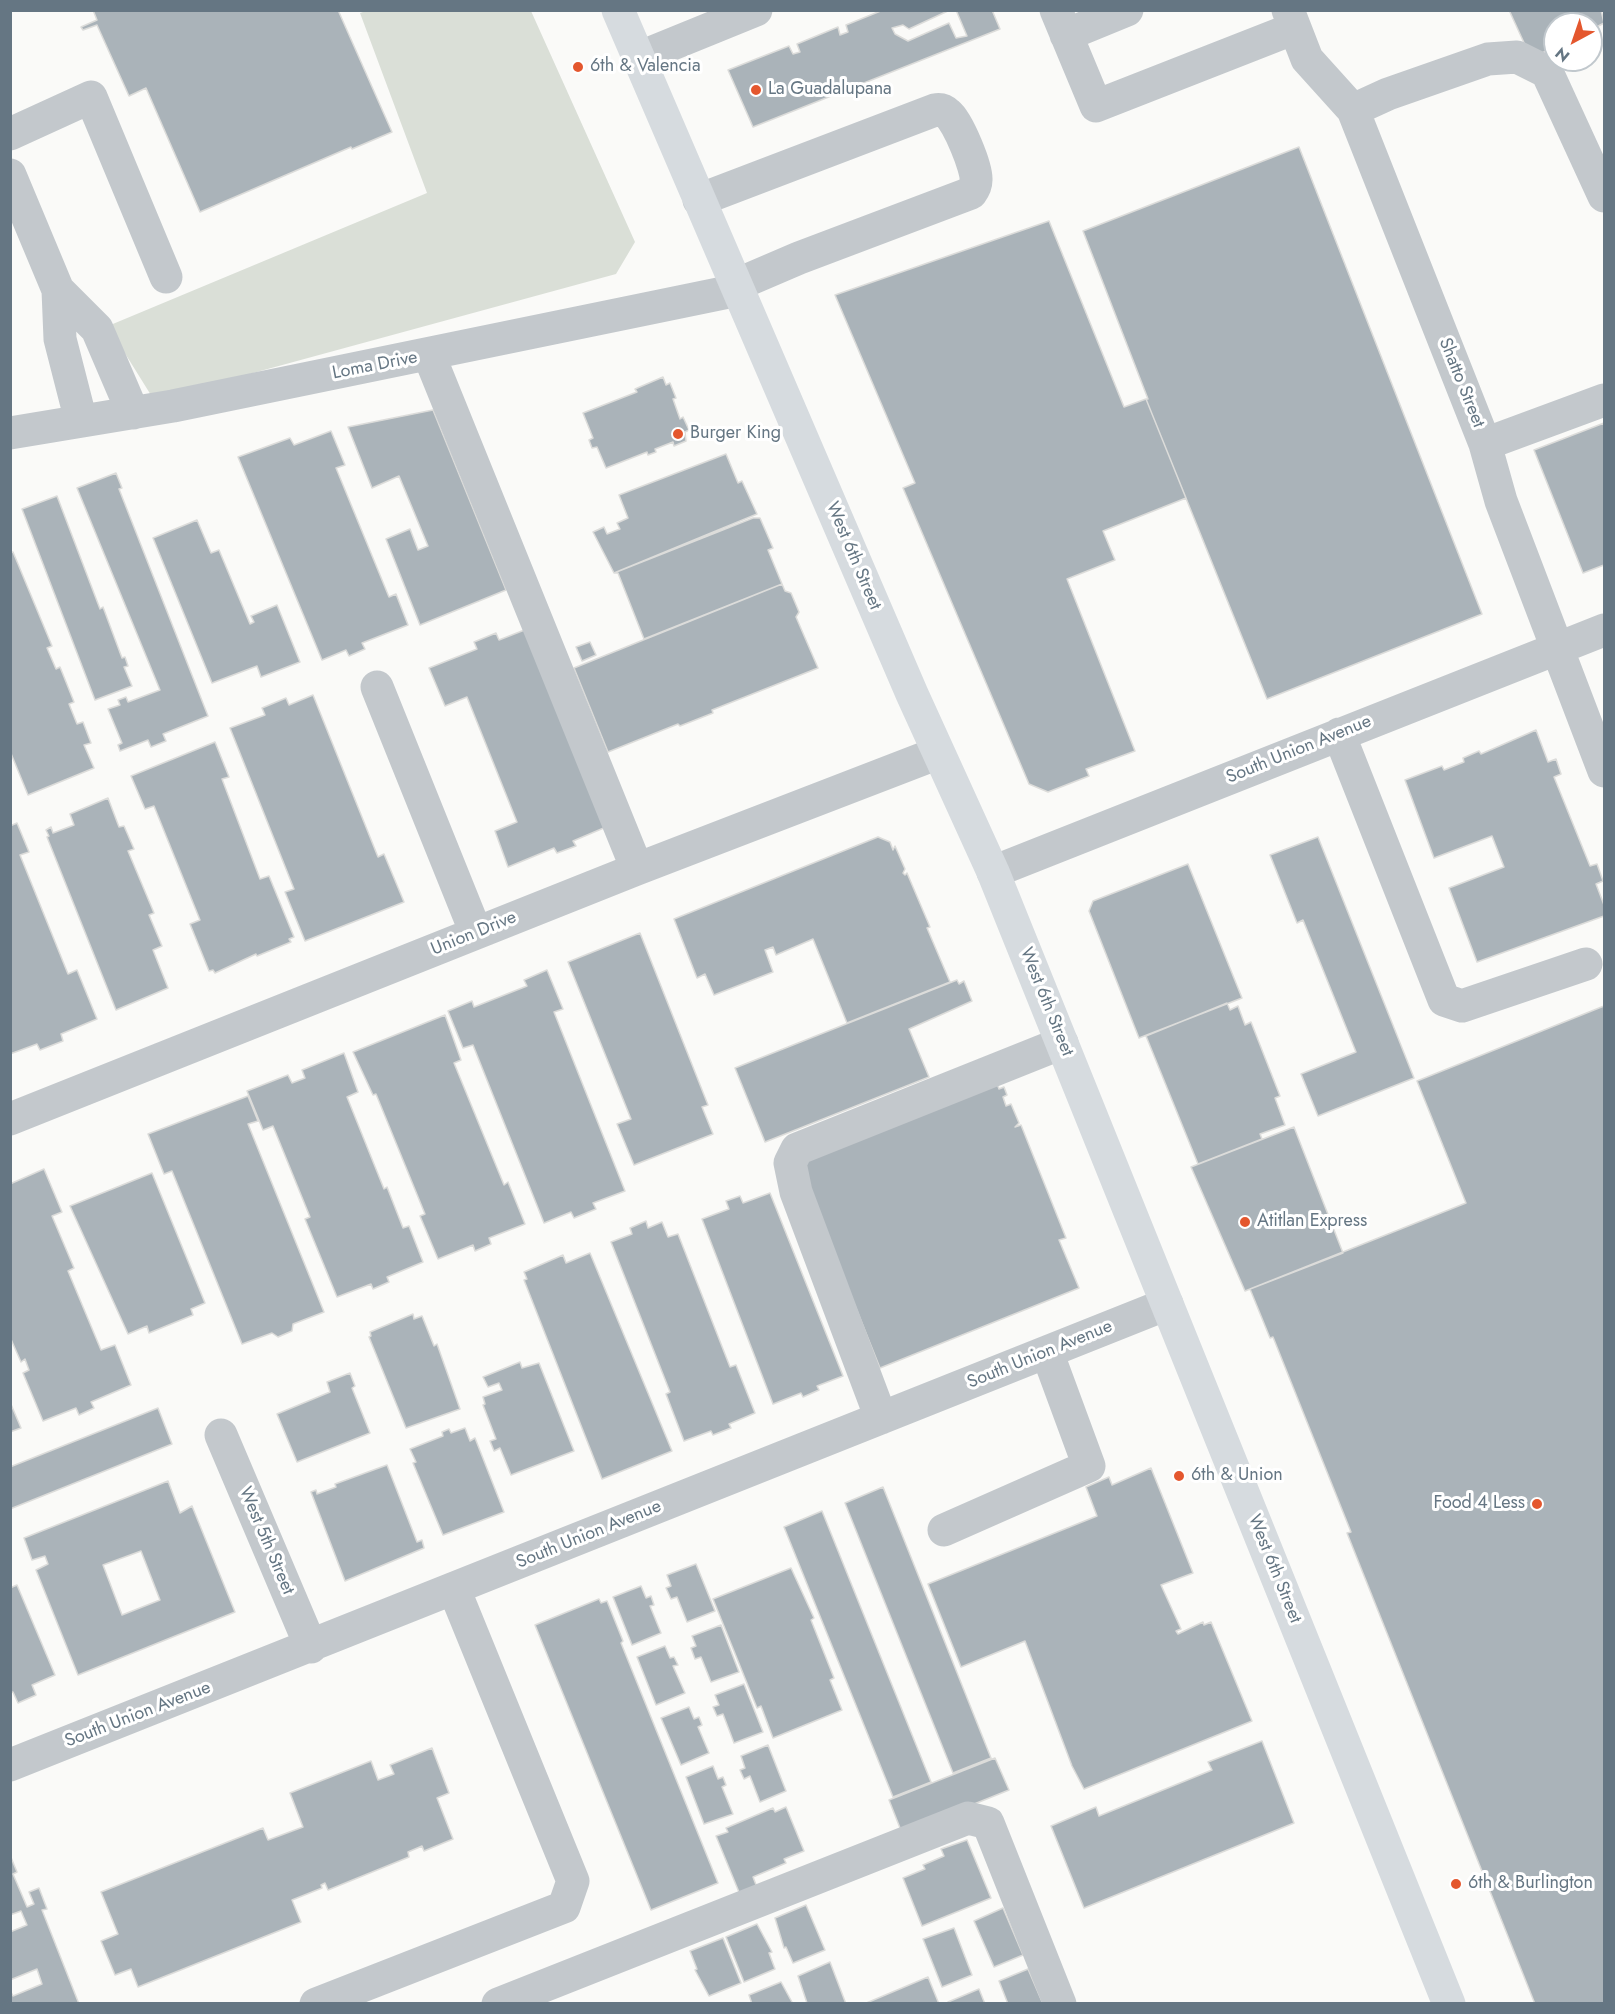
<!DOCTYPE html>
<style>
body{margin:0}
#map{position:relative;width:1615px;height:2014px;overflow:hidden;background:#fafaf8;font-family:Jost,sans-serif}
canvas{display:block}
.frame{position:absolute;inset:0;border:12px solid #657683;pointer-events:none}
.north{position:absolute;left:1543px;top:12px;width:60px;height:60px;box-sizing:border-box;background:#fff;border:2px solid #c1c8cd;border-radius:50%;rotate:220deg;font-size:16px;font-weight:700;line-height:24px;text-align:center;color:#657683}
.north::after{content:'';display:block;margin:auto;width:21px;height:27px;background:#e4572e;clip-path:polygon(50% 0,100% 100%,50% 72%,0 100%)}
</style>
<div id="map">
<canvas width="1615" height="2014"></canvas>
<div class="frame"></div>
<div class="north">N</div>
</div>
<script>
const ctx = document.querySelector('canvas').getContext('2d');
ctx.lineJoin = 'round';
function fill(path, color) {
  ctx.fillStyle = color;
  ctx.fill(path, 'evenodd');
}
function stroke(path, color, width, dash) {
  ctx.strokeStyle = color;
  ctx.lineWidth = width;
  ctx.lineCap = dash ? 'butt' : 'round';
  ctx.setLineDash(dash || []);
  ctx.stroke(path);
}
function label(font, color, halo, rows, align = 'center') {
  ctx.font = font + ' Jost,sans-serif';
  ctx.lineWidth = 6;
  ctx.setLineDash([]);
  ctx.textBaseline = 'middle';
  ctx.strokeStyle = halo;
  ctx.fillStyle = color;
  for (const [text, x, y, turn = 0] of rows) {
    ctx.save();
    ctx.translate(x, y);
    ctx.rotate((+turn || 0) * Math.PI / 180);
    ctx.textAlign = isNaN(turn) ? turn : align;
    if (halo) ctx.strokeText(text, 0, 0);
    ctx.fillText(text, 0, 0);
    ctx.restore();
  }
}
fill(new Path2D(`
 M 366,11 L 531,11 L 635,242 L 616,274 L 154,400 L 108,326 L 427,193 L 360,13 Z`), '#dadfd7');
const building = new Path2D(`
 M 93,10 L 338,10 L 392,132 L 352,149 L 351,147 L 200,212 L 146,88 L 129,96 L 97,25 L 83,30 L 81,27 L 97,20 Z
 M 883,10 L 950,10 L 909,29 L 903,25 L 892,28 L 895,34 L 908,41 L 949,23 L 956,38 L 967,36 L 956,10 L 992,10 L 1000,29 L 753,127 L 728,70 L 789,46 L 793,54 L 800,52 L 797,44 L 838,27 L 840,35 L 848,32 L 846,25 Z
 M 1509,10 L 1601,10 L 1604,23 L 1591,30 L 1591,24 L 1555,24 L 1555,47 L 1531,58 Z
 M 1299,147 L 1482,614 L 1267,699 L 1146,399 L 1148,399 L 1083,231 Z
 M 1049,221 L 1124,407 L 1146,399 L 1186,498 L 1103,531 L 1115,560 L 1067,579 L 1135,751 L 1086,769 L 1089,776 L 1048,792 L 1029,784 L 903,488 L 915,483 L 835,295 Z
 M 663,377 L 666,385 L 670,383 L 676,398 L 673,399 L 680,419 L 683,417 L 689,430 L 685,432 L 686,441 L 674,446 L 673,442 L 655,449 L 656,452 L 648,455 L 647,452 L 606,468 L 597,447 L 592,448 L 589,440 L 593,438 L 583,413 L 637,392 L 635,389 Z
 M 433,410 L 506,590 L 420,625 L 386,539 L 410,529 L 418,550 L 428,546 L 399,476 L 372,488 L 348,427 Z
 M 1604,423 L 1604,565 L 1583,573 L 1534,450 Z
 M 331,431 L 345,465 L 336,468 L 389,597 L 396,594 L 408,625 L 362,643 L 365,649 L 349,656 L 346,650 L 322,660 L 238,457 L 290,438 L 294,445 Z
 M 726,454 L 738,483 L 742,481 L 757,514 L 614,573 L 593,532 L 604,527 L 607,534 L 620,529 L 617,523 L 628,518 L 619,495 Z
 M 116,473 L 122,488 L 119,489 L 208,716 L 163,734 L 166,741 L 151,747 L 148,740 L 120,751 L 118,745 L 122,743 L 108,709 L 120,705 L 118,700 L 126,697 L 128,702 L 160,690 L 77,488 Z
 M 57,496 L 100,609 L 103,607 L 122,658 L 125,657 L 128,666 L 124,667 L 132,686 L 95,700 L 22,509 Z
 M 753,518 L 760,518 L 773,548 L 768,550 L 782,584 L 644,639 L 618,573 L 614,573 Z
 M 197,520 L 211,553 L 219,550 L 250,624 L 254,622 L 251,616 L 277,605 L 300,662 L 261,677 L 257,666 L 212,683 L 153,538 Z
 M 13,552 L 52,646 L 47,648 L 56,669 L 60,667 L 74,702 L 69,704 L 77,724 L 83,722 L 91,743 L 84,745 L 94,768 L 28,795 L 10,751 L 10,553 Z
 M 782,584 L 785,591 L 791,593 L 799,612 L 796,617 L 818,668 L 712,710 L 713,713 L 680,726 L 678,724 L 608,752 L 574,668 Z
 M 527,629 L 606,827 L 573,841 L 576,846 L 557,853 L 554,848 L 508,867 L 495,831 L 517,822 L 467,697 L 445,706 L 429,668 L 477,649 L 474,642 L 496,633 L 499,640 Z
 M 590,642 L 596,655 L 582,661 L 576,647 Z
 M 313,695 L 378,857 L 384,854 L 404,902 L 305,941 L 285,892 L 294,889 L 230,728 L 265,715 L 262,708 L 286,698 L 289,705 Z
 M 1536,730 L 1548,762 L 1556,759 L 1561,774 L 1554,777 L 1590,866 L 1597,864 L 1603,881 L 1596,884 L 1604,905 L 1604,916 L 1477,962 L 1449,888 L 1504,867 L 1492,836 L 1434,858 L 1405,780 L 1442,766 L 1444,770 L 1464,762 L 1463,758 L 1479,751 L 1481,754 Z
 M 215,742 L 229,777 L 222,779 L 260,879 L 269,876 L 294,937 L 289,939 L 291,942 L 257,956 L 256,954 L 215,973 L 213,970 L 209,971 L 190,924 L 200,920 L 154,806 L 145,809 L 131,776 Z
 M 108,798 L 119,827 L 124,826 L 134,849 L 128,851 L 154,913 L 149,915 L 162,946 L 153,950 L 168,988 L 116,1010 L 47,837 L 49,836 L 46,830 L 51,827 L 53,833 L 74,825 L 70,814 Z
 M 17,823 L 29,852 L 20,855 L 68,974 L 77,970 L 97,1019 L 61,1034 L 63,1041 L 40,1050 L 37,1044 L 10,1054 L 10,826 Z
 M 878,837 L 890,842 L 893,850 L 895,846 L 905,869 L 903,873 L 905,875 L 907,873 L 930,927 L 927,928 L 950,982 L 847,1023 L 813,939 L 776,955 L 773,947 L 765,950 L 773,972 L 714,995 L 705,974 L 697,978 L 674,919 Z
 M 1318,837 L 1414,1078 L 1318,1116 L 1301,1074 L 1356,1052 L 1303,920 L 1297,923 L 1270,855 Z
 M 1188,864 L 1242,998 L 1139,1038 L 1089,911 L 1093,901 Z
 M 640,933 L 708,1105 L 702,1107 L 713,1134 L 634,1165 L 617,1124 L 631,1119 L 568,962 Z
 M 547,970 L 563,1009 L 554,1012 L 625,1191 L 593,1203 L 596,1209 L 574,1218 L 571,1212 L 544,1223 L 473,1045 L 463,1048 L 448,1011 L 472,1001 L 474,1007 L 527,986 L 524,980 Z
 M 957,980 L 959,984 L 964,981 L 972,1001 L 909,1029 L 929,1077 L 765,1142 L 735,1068 Z
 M 1227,1003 L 1230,1010 L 1238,1006 L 1245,1025 L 1251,1022 L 1280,1096 L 1275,1098 L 1285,1125 L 1260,1134 L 1262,1139 L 1198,1164 L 1146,1036 Z
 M 1604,1006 L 1604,2004 L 1535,2004 L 1347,1533 L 1351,1532 L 1273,1337 L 1270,1338 L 1250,1289 L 1466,1203 L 1417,1081 Z
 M 445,1015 L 461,1060 L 454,1063 L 504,1185 L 508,1182 L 525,1224 L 489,1238 L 491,1244 L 475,1251 L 473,1245 L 438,1259 L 420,1216 L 425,1214 L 376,1094 L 373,1095 L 353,1052 Z
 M 344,1053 L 358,1092 L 347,1097 L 384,1189 L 387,1187 L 403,1228 L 409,1226 L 423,1262 L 387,1277 L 389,1282 L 373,1289 L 371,1284 L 337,1297 L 305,1219 L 310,1217 L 273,1126 L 263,1130 L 247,1091 L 288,1075 L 292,1083 L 305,1078 L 302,1070 Z
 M 996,1081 L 999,1089 L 1004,1087 L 1007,1095 L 1003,1097 L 1006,1106 L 1011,1104 L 1019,1123 L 1015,1127 L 1021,1125 L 1066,1238 L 1059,1240 L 1079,1288 L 880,1368 L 797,1161 Z
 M 248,1096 L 258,1121 L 248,1124 L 324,1312 L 293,1324 L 292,1331 L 278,1337 L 272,1333 L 242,1344 L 172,1171 L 164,1174 L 148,1134 Z
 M 1294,1127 L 1343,1253 L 1245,1291 L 1191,1167 Z
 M 44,1169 L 62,1212 L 52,1216 L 74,1268 L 68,1271 L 101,1350 L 115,1345 L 131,1385 L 91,1402 L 94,1408 L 79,1415 L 76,1408 L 43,1421 L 23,1373 L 29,1370 L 25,1359 L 21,1362 L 10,1337 L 10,1184 Z
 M 152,1173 L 205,1303 L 191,1309 L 193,1315 L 149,1333 L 147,1326 L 128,1334 L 70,1206 Z
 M 770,1193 L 843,1376 L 817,1386 L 819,1390 L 803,1397 L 801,1393 L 773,1404 L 702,1219 L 729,1209 L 726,1201 L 740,1196 L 743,1203 Z
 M 646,1221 L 648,1228 L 662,1222 L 668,1237 L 678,1234 L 730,1367 L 736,1365 L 755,1413 L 729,1424 L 731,1428 L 713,1435 L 711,1431 L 684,1441 L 666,1394 L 670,1392 L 611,1242 L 632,1234 L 630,1228 Z
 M 590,1253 L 672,1451 L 602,1479 L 524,1280 L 527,1279 L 524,1272 L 563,1255 L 566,1263 Z
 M 413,1314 L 414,1319 L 422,1316 L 434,1346 L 437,1344 L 460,1409 L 406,1428 L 369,1337 L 371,1336 L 370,1332 Z
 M 520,1362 L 522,1368 L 539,1363 L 574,1451 L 511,1475 L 500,1448 L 494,1451 L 490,1441 L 496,1439 L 483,1405 L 485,1404 L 483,1397 L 502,1390 L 499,1383 L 488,1387 L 483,1377 Z
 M 350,1373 L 355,1386 L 352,1388 L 370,1433 L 297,1462 L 277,1414 L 330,1392 L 327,1382 Z
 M 10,1402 L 21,1428 L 10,1432 Z
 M 158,1408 L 172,1444 L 10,1509 L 10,1467 Z
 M 465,1428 L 470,1441 L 475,1438 L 504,1512 L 443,1535 L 413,1463 L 416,1462 L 410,1449 L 443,1436 L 442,1432 L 449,1429 L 451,1433 Z
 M 387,1465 L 417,1542 L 422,1540 L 424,1548 L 345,1581 L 311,1492 L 316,1490 L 317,1494 L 336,1487 L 335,1484 Z
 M 1151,1468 L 1193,1573 L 1161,1585 L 1181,1629 L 1176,1631 L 1178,1634 L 1203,1622 L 1204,1625 L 1211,1622 L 1252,1721 L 1084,1789 L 1072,1766 L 1025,1641 L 961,1667 L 928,1584 L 1097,1516 L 1086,1487 L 1109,1477 L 1112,1485 Z
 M 168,1481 L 180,1513 L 192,1506 L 235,1612 L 78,1675 L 36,1570 L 48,1564 L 45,1556 L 32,1560 L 24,1538 ZM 141,1551 L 160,1600 L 122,1615 L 103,1565 Z
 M 883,1487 L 991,1758 L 953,1773 L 845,1503 Z
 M 822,1511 L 931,1782 L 893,1797 L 784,1527 Z
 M 696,1564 L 715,1611 L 687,1622 L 677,1597 L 671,1599 L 666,1588 L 671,1586 L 667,1575 Z
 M 791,1568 L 814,1618 L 811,1620 L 834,1678 L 830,1680 L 842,1710 L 773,1738 L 761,1706 L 757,1708 L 713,1599 Z
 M 17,1585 L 55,1675 L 32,1685 L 36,1695 L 18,1703 L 13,1692 L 10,1693 L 10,1588 Z
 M 641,1586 L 646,1598 L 651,1596 L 654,1605 L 650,1606 L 661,1633 L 632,1645 L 613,1597 Z
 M 599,1599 L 601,1603 L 607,1601 L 623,1641 L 621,1643 L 718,1883 L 651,1910 L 535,1625 Z
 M 721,1625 L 739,1672 L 711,1682 L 701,1657 L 695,1659 L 691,1648 L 696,1646 L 692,1636 Z
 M 665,1646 L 670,1658 L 674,1657 L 678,1665 L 673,1666 L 685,1693 L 656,1705 L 637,1657 Z
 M 744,1684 L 763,1732 L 734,1743 L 723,1714 L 717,1716 L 713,1707 L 719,1705 L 715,1695 Z
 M 689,1707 L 694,1719 L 699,1717 L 702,1725 L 698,1727 L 709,1753 L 681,1765 L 661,1718 Z
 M 1262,1741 L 1294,1823 L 1084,1908 L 1051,1826 L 1096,1807 L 1099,1816 L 1212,1770 L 1208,1762 Z
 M 768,1745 L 786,1791 L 760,1802 L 750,1776 L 744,1779 L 740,1770 L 745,1768 L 741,1756 Z
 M 432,1748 L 449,1793 L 437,1798 L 453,1839 L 424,1851 L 422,1846 L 408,1852 L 409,1857 L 328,1890 L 325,1883 L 321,1885 L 322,1888 L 292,1900 L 301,1922 L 138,1987 L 131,1969 L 115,1975 L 101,1941 L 118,1934 L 101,1892 L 263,1828 L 268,1840 L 303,1827 L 290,1793 L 371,1761 L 378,1780 L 394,1774 L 390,1765 Z
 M 995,1758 L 1009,1790 L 902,1833 L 889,1800 Z
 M 713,1766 L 718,1779 L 723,1777 L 726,1785 L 722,1787 L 733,1814 L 704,1824 L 686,1777 Z
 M 786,1807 L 804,1851 L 784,1859 L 786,1863 L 753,1877 L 758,1890 L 741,1897 L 716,1836 L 728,1832 L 726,1828 L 773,1808 L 775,1812 Z
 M 967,1840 L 991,1898 L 922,1926 L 903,1878 L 925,1869 L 923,1865 L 944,1856 L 941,1849 Z
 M 10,1855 L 17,1872 L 13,1874 L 27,1907 L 34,1904 L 29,1892 L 39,1888 L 47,1909 L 42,1910 L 79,2004 L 10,2004 L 10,1990 L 13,1996 L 42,1984 L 37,1969 L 10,1980 L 10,1932 L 27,1925 L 21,1911 L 10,1915 Z
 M 806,1905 L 825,1950 L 793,1963 L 786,1947 L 784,1948 L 775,1918 Z
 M 1003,1908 L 1023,1955 L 994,1967 L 974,1921 Z
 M 757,1924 L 772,1952 L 769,1953 L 775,1969 L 744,1982 L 726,1937 Z
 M 954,1928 L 972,1975 L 942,1987 L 923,1939 Z
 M 723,1938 L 741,1983 L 709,1996 L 695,1970 L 697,1969 L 690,1951 Z
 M 830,1962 L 846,2004 L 807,2003 L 798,1976 Z
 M 1028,1969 L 1043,2004 L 1008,2004 L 999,1981 Z
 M 928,1977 L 939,2004 L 864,2004 Z
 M 781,1982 L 793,2004 L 752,2004 L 749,1995 Z
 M 979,1989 L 985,2004 L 949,2004 L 948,2002 Z`);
fill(building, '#aab3b9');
stroke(building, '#dcdcda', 1.5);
stroke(new Path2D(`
 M 1056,10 L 1096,106 L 1295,28
 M 1288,10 L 1307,59 L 1353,110 L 1485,444 L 1501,501 L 1604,771
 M 1066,35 L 1127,10
 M 638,58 L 756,10
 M 1353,110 L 1388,94 L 1488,59 L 1517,57 L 1547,72 L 1604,196
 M 10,134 L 91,97 L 166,277
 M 10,175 L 58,290 L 60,339 L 81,421
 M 699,200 L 935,110 C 940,109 944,110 948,114 C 958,122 977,168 976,180 C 976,185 974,189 971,193 L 799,258 L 736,285
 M 58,290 L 97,329 L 133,413
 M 429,355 L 637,869
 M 10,433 L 173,406 L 738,290
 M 1485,444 L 1604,400
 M 377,687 L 476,933
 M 1339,734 L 1444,1000 L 1462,1006 L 1586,964
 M 993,872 L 1604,630
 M 10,1119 L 637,869 L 938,753
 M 881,1418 L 796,1192 L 790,1163 L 797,1149 L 1062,1043
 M 221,1435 L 311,1647
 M 944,1530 L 1089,1466 L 1047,1352
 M 10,1765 L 1167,1304
 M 316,2004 L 564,1907 L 573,1881 L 454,1589
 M 498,2004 L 968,1818 L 988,1823 L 1060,2004`), '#c3c8cc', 33);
stroke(new Path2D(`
 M 618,10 L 912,694 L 993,872 L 1449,2004`), '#d6dbdf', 33);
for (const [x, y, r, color] of [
 [578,67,6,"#e4572e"],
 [756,90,6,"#e4572e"],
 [678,434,6,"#e4572e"],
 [1245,1222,6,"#e4572e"],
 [1179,1476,6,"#e4572e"],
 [1537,1504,6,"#e4572e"],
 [1456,1884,6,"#e4572e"]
]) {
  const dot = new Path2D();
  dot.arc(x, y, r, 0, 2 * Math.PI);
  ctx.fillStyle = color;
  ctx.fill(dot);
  stroke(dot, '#fff', 2);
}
label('18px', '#657683', '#fff', [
 ["6th & Valencia",590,67],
 ["La Guadalupana",768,90],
 ["Burger King",690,434],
 ["Atitlan Express",1257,1222],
 ["6th & Union",1191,1476],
 ["Food 4 Less",1525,1504,"right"],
 ["6th & Burlington",1468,1884]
], 'left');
label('18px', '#657683', '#fff', [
 ["Loma Drive",375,366,-11],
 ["Shatto Street",1461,383,68],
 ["West 6th Street",853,556,67],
 ["South Union Avenue",1299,750,-22],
 ["Union Drive",474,934,-22],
 ["West 6th Street",1046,1002,68],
 ["South Union Avenue",1040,1355,-22],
 ["South Union Avenue",589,1535,-22],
 ["West 5th Street",266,1541,67],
 ["West 6th Street",1274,1569,68],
 ["South Union Avenue",138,1715,-21]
]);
</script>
